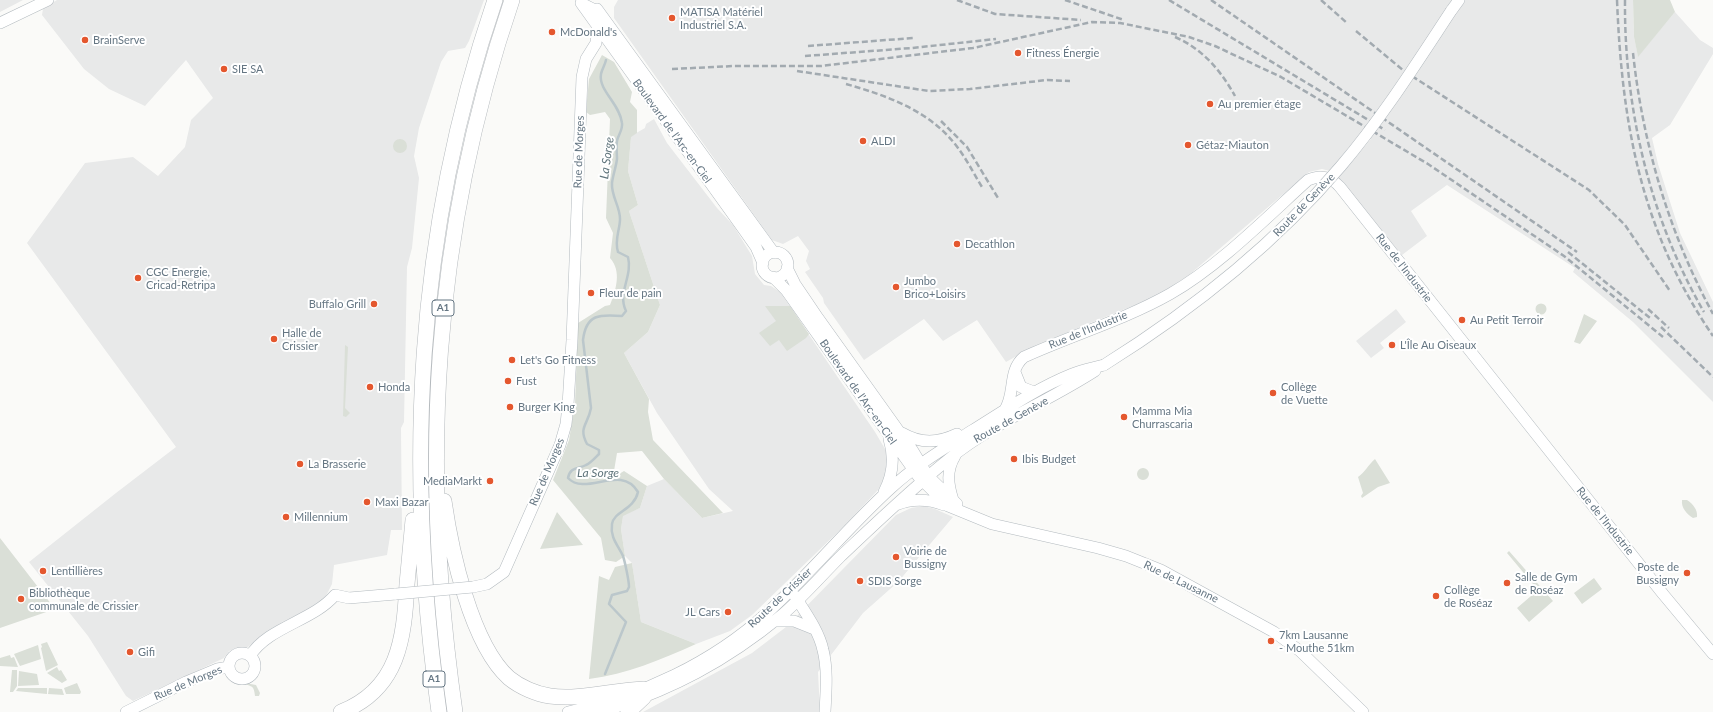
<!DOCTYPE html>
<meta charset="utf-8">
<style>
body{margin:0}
canvas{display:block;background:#fafaf8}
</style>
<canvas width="1713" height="712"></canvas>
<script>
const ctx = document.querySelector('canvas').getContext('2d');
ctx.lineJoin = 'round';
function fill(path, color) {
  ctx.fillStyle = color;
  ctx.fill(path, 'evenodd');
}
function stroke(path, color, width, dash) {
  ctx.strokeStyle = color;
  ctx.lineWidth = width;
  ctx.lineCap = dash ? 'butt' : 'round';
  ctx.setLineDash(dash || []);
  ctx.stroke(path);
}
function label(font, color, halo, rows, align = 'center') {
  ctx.font = font + ' Lato,sans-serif';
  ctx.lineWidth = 4;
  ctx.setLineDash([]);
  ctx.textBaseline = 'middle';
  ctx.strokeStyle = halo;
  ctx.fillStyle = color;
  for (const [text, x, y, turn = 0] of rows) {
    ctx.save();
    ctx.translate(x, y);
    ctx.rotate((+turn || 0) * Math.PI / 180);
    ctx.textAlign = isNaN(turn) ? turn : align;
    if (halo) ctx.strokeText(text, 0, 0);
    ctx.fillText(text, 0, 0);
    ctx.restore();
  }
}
fill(new Path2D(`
 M 0,0 L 23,0 L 0,12 Z
 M 57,0 L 484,0 L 469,41 L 465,48 L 448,51 L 441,62 L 419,128 L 414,156 L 419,178 L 412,248 L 407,267 L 404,422 L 401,428 L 402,530 L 391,530 L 387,555 L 334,565 L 332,584 L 324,600 L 306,611 L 282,622 L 245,649 L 237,648 L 229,651 L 224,658 L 133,701 L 126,696 L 88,636 L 29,562 L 116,493 L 176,447 L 27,243 L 85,163 L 133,157 L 158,176 L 185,147 L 191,120 L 213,98 L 186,60 L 145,106 L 109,89 L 84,69 L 42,15 L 43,9 Z
 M 618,0 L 1633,0 L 1634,37 L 1638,56 L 1675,12 L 1700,40 L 1713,48 L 1713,54 L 1670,125 L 1652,138 L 1658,164 L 1680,233 L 1713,302 L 1713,402 L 1633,322 L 1573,272 L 1575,268 L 1447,185 L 1411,211 L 1427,236 L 1402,255 L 1338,178 L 1371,139 L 1359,135 L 1330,171 L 1322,169 L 1309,172 L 1189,275 L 1163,293 L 1135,305 L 1036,345 L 1006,362 L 977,320 L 943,341 L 924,319 L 864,360 L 824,303 L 823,298 L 805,272 L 810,269 L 806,261 L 809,251 L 798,236 L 783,244 L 772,240 L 614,18 L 614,7 Z
 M 654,119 L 667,143 L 717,208 L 733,225 L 752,256 L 755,274 L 764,285 L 771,286 L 780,292 L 875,432 L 888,454 L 887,474 L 878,490 L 842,528 L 752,615 L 730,631 L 696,644 L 641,622 L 632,563 L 625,556 L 621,529 L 623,515 L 640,508 L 647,486 L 664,479 L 702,518 L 733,511 L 709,489 L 657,413 L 624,353 L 648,332 L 660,305 L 629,211 L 638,205 L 628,171 L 631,136 L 645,128 L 646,124 Z
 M 1396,309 L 1406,322 L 1380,343 L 1384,348 L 1371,358 L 1356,341 Z
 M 924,506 L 935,509 L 953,517 L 898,582 L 863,613 L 818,672 L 820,712 L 643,712 L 752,653 L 786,627 L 896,515 L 911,508 Z`), '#e8e9e9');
fill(new Path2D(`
 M 1633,0 L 1670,0 L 1675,12 L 1638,57 L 1634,37 Z
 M 602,55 L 614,62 L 632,92 L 630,102 L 637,110 L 637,133 L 631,137 L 628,171 L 638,205 L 629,211 L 660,305 L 648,332 L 624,353 L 649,399 L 648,412 L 653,440 L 723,513 L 702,518 L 664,479 L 642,451 L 617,453 L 614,471 L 619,474 L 624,471 L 647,486 L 640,508 L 623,516 L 621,529 L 625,556 L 616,562 L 605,560 L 601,538 L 553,480 L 569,440 L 575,404 L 578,323 L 605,306 L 610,305 C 616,290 622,271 610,258 L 613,233 L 606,218 L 610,119 L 605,112 L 590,115 L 586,112 L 589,79 Z
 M393 146a7 7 0 1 1 14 0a7 7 0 1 1-14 0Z
 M1535.5 309a5.5 5.5 0 1 1 11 0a5.5 5.5 0 1 1-11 0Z
 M 765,306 L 790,306 L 809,334 L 806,338 L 787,351 L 779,340 L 770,346 L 759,333 L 776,321 Z
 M 1584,314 L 1597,321 L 1580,344 L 1574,342 Z
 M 345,345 L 348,347 L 345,408 L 350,413 L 346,417 L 343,416 Z
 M 1375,459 L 1390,483 L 1378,487 L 1362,498 L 1361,496 L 1363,493 L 1358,477 C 1365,472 1368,465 1375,459 Z
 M1137 474a6 6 0 1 1 12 0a6 6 0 1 1-12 0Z
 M 1682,500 L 1687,500 C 1693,504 1698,510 1697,517 L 1693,518 C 1687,514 1681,508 1682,500 Z
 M 557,512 L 583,545 L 540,549 Z
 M 0,538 L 55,609 L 0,628 Z
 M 1509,551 L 1553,601 L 1529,622 L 1517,608 L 1538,590 L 1507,553 Z
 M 632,563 L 641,622 L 696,644 C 660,660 627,674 589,679 L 599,576 L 609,580 L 615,567 Z
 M 1594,578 L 1602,589 L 1582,604 L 1574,593 Z
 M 47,642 L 58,665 L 46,671 L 41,648 L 42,647 L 41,644 Z
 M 38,645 L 41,659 L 20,666 L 14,654 Z
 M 10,655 L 11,658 L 14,657 L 18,667 L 0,666 L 0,658 Z
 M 57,667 L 59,671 L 61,670 L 67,680 L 62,683 L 47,673 Z
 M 12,670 L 17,670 L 17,686 L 13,692 L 10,692 Z
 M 19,671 L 37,674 L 39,685 L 18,686 Z
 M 77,683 L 81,692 L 80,694 L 66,694 L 64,688 Z
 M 245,683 L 256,685 L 260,693 L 259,696 L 255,696 C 254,683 250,688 245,683 Z
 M 18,688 L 47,688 L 47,694 L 16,691 Z
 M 49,688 L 62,689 L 64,695 L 48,694 Z`), '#dadfd7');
stroke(new Path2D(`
 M 605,674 L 626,622 L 609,604 L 612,595 L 627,591 L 629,587 C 629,581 625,562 623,556 C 618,545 610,538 612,524 C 614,511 634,510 638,492 C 621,463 586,497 568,478 C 570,467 578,469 586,465 C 591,463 595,458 599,454 L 599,450 L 587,444 C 578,427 588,425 591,408 L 583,340 C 586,314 600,314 622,316 L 626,311 C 617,293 633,276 628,257 L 618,252 C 614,240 620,230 620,219 C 620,206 611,196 612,183 C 613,175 616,167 617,159 C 617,153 616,147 617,141 C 618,135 623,130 622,123 C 620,104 598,90 601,74 C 602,69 605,65 606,60`), '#bbc7cb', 2.5);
const secondary = new Path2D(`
 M 581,3 L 739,223 L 756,247 L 763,263
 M 597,9 L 774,253
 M 1451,11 L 1459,0
 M 0,23 L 48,0
 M762 265a13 13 0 1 1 26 0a13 13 0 1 1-26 0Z
 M 787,268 L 795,284 L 818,318 L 913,451 L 928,476 L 957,504
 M 773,277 L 786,290 L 918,476 L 948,506 L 992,524 L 1098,548 L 1126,556 L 1161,570 L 1274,632 L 1300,651 L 1363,712
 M 1015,372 L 1021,387 L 1034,392
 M 1004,411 C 1016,395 1007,371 1024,357 C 1072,335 1124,320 1170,294 C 1219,266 1266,218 1308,180 C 1321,174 1331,177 1340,187 L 1663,594 L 1713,654
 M 902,433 C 921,444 938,443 957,434
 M 884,492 C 893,475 895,458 889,439
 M 953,500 C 948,484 946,471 955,456
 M 896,505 C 911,499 928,499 944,505
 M 473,587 L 487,584 L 504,572 L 560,445 L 566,424 L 568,405 L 572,340 L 582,77 L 586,59 L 596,43 L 599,12 L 581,3
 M 795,596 C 805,612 819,631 823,650 C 828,670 826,692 825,712
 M 774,621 L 794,621 L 814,629
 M229 666a13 13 0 1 1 26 0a13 13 0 1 1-26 0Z
 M 250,656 C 268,627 313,621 335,595 L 349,598 L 396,594
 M 126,712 L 186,682 L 217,669 L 229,667
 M 568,712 C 641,696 712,663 767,613 C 811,573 848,527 891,488 C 916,465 945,448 973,430 C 1005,410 1037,388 1072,374 C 1082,370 1093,368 1104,365
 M 601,712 C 671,690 725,662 782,615 C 803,597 821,576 840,557 C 876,523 911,489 949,459 C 993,423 1047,402 1095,371`);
const highway = new Path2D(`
 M 444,501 C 451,550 471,644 509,678 C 520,687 536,694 550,696 C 581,700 613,690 644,689
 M 585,708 L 594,712
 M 341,712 C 399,689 404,639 407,584 C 409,563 411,541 413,520
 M 439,712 C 405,469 415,234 495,0
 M 455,712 C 420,468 432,235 512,0
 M 628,712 L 644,697`);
stroke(secondary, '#b3babf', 12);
stroke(highway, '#b4b9bd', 16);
stroke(secondary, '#fff', 11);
stroke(highway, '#fff', 15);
stroke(new Path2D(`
 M 957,0 L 995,14 L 1081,20
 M 1065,0 L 1124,20
 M 1169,0 L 1385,130
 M 1211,0 L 1577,252
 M 1321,0 L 1347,23
 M 1617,0 C 1622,125 1641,231 1713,336
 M 1625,0 C 1624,108 1650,219 1704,312
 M 1356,31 L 1404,71 L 1589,190 L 1625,225 L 1670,291
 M 1175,37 C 1203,49 1221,71 1235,96
 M 808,46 L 913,38
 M 1633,53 C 1643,145 1669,233 1713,314
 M 805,56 L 912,48 L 996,39
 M 672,69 L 734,66 L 821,66 L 973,48 L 1092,22 L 1120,23 L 1189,37 L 1215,46 L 1281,77 L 1428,164 L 1564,256 L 1663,337
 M 797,71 L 929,91 L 970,89 L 1047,80 L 1070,81
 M 846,84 C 888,96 931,111 958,148 C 967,160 974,174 982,187
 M 941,121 L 967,147 L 998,198
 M 1568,252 L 1650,318
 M 1648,309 L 1669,328
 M 1661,327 L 1713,377`), '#a2aab0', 2.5, [6, 3]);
const secondaryBridge = new Path2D(`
 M 1104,365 C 1192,310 1273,246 1341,166 C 1382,118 1416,64 1451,11
 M 396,594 L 473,587`);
stroke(secondaryBridge, '#b3babf', 12, []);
stroke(secondaryBridge, '#fff', 11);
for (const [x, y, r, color] of [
 [672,18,4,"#e4572e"],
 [552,32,4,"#e4572e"],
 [85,40,4,"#e4572e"],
 [1018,53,4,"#e4572e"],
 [224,69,4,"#e4572e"],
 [1210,104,4,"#e4572e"],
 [863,141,4,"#e4572e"],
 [1188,145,4,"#e4572e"],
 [957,244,4,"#e4572e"],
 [138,278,4,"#e4572e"],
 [896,287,4,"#e4572e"],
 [591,293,4,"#e4572e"],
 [374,304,4,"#e4572e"],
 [1462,320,4,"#e4572e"],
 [274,339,4,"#e4572e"],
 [1392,345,4,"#e4572e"],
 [512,360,4,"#e4572e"],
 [508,381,4,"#e4572e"],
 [370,387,4,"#e4572e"],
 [1273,393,4,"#e4572e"],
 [510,407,4,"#e4572e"],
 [1124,417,4,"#e4572e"],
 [1014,459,4,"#e4572e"],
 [300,464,4,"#e4572e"],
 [490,481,4,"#e4572e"],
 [367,502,4,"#e4572e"],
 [286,517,4,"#e4572e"],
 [896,557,4,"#e4572e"],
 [43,571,4,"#e4572e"],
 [1687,573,4,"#e4572e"],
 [860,581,4,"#e4572e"],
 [1507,583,4,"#e4572e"],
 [1436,596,4,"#e4572e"],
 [21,599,4,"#e4572e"],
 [728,612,4,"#e4572e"],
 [1271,641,4,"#e4572e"],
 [130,652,4,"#e4572e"]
]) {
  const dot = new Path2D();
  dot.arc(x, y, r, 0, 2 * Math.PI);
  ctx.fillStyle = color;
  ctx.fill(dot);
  stroke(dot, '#fff', 1.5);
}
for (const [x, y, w] of [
 [443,308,22],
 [434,679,22]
]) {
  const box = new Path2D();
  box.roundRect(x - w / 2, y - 8, w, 16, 3);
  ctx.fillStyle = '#fff';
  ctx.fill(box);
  stroke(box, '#657683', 1);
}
label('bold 10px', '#657683', null, [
 ["A1",443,308],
 ["A1",434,679]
]);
label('11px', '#657683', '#fff', [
 ["MATISA Matériel",680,12],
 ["Industriel S.A.",680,25],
 ["McDonald's",560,32],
 ["BrainServe",93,40],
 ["Fitness Énergie",1026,53],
 ["SIE SA",232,69],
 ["Au premier étage",1218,104],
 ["ALDI",871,141],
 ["Gétaz-Miauton",1196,145],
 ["Decathlon",965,244],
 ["CGC Energie,",146,272],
 ["Cricad-Retripa",146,285],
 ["Jumbo",904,281],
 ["Brico+Loisirs",904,294],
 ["Fleur de pain",599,293],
 ["Buffalo Grill",366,304,"right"],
 ["Au Petit Terroir",1470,320],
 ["Halle de",282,333],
 ["Crissier",282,346],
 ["L'Île Au Oiseaux",1400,345],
 ["Let's Go Fitness",520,360],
 ["Fust",516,381],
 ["Honda",378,387],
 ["Collège",1281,387],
 ["de Vuette",1281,400],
 ["Burger King",518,407],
 ["Mamma Mia",1132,411],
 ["Churrascaria",1132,424],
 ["Ibis Budget",1022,459],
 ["La Brasserie",308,464],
 ["MediaMarkt",482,481,"right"],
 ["Maxi Bazar",375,502],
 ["Millennium",294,517],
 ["Voirie de",904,551],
 ["Bussigny",904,564],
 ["Poste de",1679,567,"right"],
 ["Bussigny",1679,580,"right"],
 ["Lentillières",51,571],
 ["Salle de Gym",1515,577],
 ["de Roséaz",1515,590],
 ["SDIS Sorge",868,581],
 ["Collège",1444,590],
 ["de Roséaz",1444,603],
 ["Bibliothèque",29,593],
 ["communale de Crissier",29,606],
 ["JL Cars",720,612,"right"],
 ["7km Lausanne",1279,635],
 ["- Mouthe 51km",1279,648],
 ["Gifi",138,652]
], 'left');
label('11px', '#657683', '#fff', [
 ["Boulevard de l'Arc-en-Ciel",672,131,54],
 ["Rue de Morges",579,152,-88],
 ["Route de Genève",1304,205,-46],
 ["Rue de l'Industrie",1404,268,52],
 ["Rue de l'Industrie",1088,330,-22],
 ["Boulevard de l'Arc-en-Ciel",858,392,55],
 ["Route de Genève",1011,420,-29],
 ["Rue de Morges",547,472,-67],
 ["Rue de l'Industrie",1605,521,51],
 ["Rue de Lausanne",1181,582,26],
 ["Route de Crissier",780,598,-43],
 ["Rue de Morges",188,683,-23]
]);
label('italic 12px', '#60757c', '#fff', [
 ["La Sorge",607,158,-82],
 ["La Sorge",598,473]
]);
</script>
